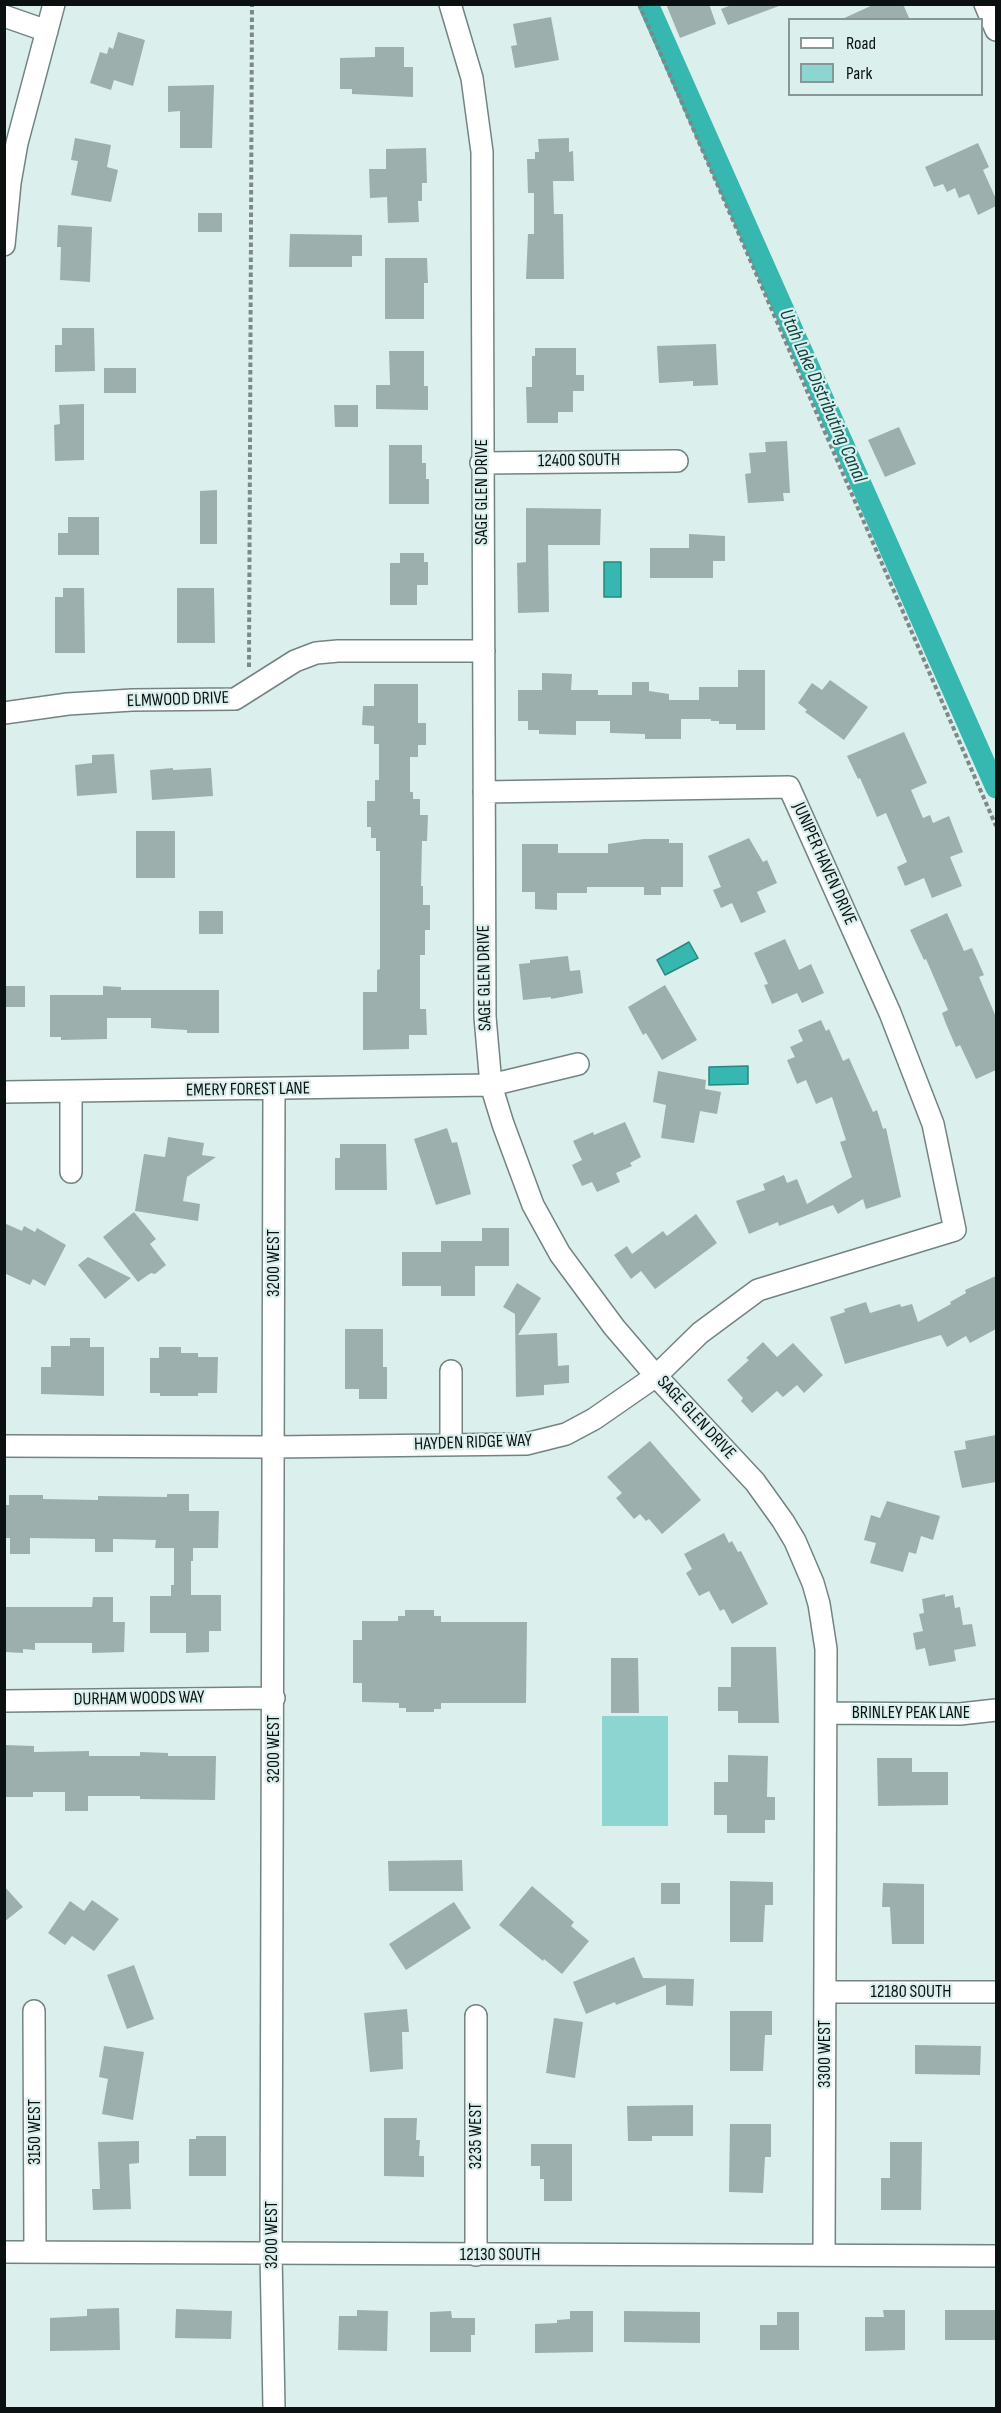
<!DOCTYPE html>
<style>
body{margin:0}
#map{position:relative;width:1001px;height:2413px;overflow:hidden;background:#dbefed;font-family:"Sofia Sans Condensed",sans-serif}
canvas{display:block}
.frame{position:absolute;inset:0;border:6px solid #0b1111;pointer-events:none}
.legend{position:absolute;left:788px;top:18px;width:195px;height:78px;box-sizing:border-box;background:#dbefed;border:2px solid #889695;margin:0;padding:8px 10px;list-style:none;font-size:18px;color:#0b1111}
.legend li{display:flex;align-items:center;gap:12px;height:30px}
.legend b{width:30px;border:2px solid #889695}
</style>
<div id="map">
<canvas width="1001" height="2413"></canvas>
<div class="frame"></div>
<ul class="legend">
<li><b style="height:8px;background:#fff"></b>Road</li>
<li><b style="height:16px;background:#8cd5d0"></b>Park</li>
</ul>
</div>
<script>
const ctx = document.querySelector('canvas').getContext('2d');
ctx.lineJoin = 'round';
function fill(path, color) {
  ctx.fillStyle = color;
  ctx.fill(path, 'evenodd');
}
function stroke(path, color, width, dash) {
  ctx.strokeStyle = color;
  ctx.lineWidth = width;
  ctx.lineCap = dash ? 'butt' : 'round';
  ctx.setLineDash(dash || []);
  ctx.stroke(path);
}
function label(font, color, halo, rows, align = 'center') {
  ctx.font = font + ' "Sofia Sans Condensed",sans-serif';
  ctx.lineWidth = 4.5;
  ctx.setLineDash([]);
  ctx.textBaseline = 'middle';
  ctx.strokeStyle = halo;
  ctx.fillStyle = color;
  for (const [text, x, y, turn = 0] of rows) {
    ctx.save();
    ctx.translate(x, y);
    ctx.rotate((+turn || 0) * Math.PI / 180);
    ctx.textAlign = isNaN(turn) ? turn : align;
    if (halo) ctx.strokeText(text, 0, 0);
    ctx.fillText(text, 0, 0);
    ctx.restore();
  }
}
fill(new Path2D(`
 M 602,1716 L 668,1716 L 668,1826 L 602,1826 Z`), '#8cd5d0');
const water = new Path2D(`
 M 604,562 L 621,562 L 621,597 L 604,597 Z
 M 689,942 L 698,958 L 665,975 L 657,960 Z
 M 748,1066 L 748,1084 L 709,1085 L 709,1067 Z`);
fill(water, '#36b8b0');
stroke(water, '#298680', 1.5);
stroke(new Path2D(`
 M 648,4 L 996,788`), '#36b8b0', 21);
fill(new Path2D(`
 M 666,4 L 709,4 L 716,24 L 680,38 Z
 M 734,4 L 779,4 L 779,6 L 728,25 L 721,9 Z
 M 875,4 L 903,4 L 910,20 L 840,20 Z
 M 551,17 L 559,60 L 515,68 L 511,46 L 517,45 L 513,24 Z
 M 118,32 L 145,40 L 133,86 L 114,80 L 111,90 L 90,83 L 100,52 L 107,54 L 109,47 L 113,49 Z
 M 375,47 L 404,47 L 404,67 L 413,67 L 413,97 L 352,94 L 352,89 L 340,89 L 340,58 L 375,57 Z
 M 214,85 L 212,148 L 180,148 L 180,111 L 168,112 L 168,86 Z
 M 75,138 L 111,145 L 107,167 L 118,170 L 111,202 L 71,195 L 78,161 L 71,160 Z
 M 569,138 L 569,152 L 573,151 L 574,181 L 553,181 L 554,214 L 563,214 L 564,279 L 526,279 L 528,234 L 534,234 L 534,193 L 528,193 L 527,159 L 535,159 L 535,152 L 539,152 L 538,139 Z
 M 978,143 L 989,167 L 983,170 L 996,199 L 996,206 L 978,215 L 969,194 L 959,198 L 955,188 L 947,192 L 943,184 L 934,187 L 925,167 Z
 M 426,148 L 427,183 L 422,183 L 422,201 L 418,201 L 419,222 L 388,223 L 387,197 L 370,198 L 369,169 L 386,169 L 386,149 Z
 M 198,213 L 222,213 L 222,232 L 198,232 Z
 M 58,225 L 92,227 L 90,282 L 60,280 L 61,247 L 57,247 Z
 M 290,234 L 362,235 L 362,256 L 352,256 L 352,267 L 289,267 Z
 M 385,258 L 427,258 L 428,283 L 424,283 L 424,319 L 385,319 Z
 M 62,328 L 94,328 L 95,371 L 55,372 L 55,345 L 62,345 Z
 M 716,344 L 718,385 L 693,386 L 693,381 L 659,383 L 657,346 Z
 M 535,348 L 576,348 L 576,375 L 584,375 L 584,391 L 573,391 L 573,412 L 558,412 L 558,423 L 527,423 L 526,387 L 532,387 L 532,356 L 535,356 Z
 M 389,351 L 424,351 L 424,386 L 428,386 L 428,410 L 376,409 L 376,385 L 390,385 Z
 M 104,368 L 136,368 L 136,393 L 104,393 Z
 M 84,404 L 84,460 L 55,461 L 54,425 L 60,424 L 59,405 Z
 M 334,405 L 358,405 L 358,427 L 335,427 Z
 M 899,427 L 916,464 L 885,477 L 868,440 Z
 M 787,441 L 790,493 L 783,493 L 784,501 L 748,503 L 745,474 L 751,473 L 749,453 L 766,452 L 765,442 Z
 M 389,445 L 422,445 L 422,463 L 426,463 L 426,479 L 429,479 L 429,504 L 389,504 Z
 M 217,490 L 217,544 L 200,544 L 200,491 Z
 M 526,508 L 601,509 L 600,545 L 548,545 L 549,612 L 518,613 L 517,563 L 526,562 Z
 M 68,517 L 99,517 L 99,555 L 58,555 L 58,533 L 68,533 Z
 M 689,534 L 725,536 L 725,561 L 713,561 L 713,578 L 650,578 L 650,548 L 689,548 Z
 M 400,553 L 424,553 L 424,562 L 428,562 L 428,585 L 417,585 L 417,605 L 390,605 L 390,563 L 400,563 Z
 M 63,588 L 84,588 L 85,653 L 55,653 L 55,597 L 63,597 Z
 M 177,588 L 214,588 L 215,643 L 177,643 Z
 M 738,670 L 765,670 L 765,730 L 736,730 L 736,724 L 719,724 L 719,721 L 711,721 L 711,719 L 681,719 L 681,739 L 645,739 L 645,734 L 610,733 L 610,721 L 576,721 L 576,735 L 539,734 L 539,730 L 528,730 L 528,721 L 518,721 L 518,690 L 542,690 L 542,673 L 572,674 L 571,690 L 598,690 L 598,695 L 632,695 L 632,682 L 649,682 L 649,691 L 669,694 L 669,700 L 699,700 L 699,687 L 738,687 Z
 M 830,680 L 868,707 L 844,740 L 805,712 L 807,710 L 798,703 L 812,683 L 822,690 Z
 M 374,684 L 418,684 L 418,723 L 426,723 L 426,745 L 418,745 L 418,757 L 410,757 L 410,792 L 413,792 L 413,799 L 420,799 L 420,815 L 428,815 L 427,841 L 422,841 L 421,886 L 423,886 L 423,905 L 430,905 L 430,930 L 425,930 L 425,955 L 420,955 L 420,1009 L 426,1009 L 427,1035 L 409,1035 L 409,1049 L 363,1050 L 363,992 L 377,992 L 377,970 L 380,969 L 380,851 L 376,851 L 376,838 L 371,838 L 371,827 L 367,827 L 367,801 L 375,801 L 375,780 L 379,780 L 379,744 L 374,744 L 374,726 L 362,725 L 363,706 L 374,706 Z
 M 904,732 L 927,783 L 911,790 L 923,818 L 930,815 L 933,823 L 949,816 L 963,852 L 950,857 L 962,886 L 932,898 L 924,878 L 905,886 L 897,867 L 907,862 L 886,813 L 877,817 L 860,778 L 858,779 L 847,756 Z
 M 114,754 L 117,793 L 77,796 L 75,765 L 92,763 L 92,755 Z
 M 173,768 L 173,770 L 211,768 L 213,796 L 152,800 L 150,770 Z
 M 136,831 L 175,831 L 175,878 L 136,878 Z
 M 749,838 L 763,862 L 767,860 L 777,883 L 757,892 L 766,912 L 741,923 L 732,903 L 721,908 L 713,890 L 721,887 L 708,856 Z
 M 644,839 L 669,839 L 669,843 L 683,843 L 683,887 L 661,887 L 661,895 L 644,895 L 644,887 L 587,887 L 587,893 L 557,893 L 557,910 L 535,909 L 535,892 L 522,892 L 522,844 L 558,844 L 558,853 L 608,853 L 608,844 Z
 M 199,911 L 223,911 L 223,934 L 199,934 Z
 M 947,913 L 964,951 L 972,948 L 984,975 L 979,977 L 996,1017 L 996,1070 L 976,1079 L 960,1045 L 956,1047 L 946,1024 L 942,1013 L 948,1010 L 926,959 L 924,960 L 910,930 Z
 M 785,939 L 799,970 L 811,964 L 824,993 L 802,1003 L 797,993 L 772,1004 L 764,985 L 768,984 L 754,953 Z
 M 568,956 L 570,971 L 580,970 L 583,993 L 551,999 L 551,997 L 523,1000 L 519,964 L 530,963 L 530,960 Z
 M 665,985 L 697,1040 L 662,1060 L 646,1033 L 643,1035 L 628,1007 Z
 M 4,986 L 25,986 L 25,1007 L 4,1007 Z
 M 103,986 L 121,987 L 121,990 L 219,990 L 219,1033 L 187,1033 L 187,1030 L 151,1028 L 151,1018 L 107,1018 L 107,1039 L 61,1040 L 61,1037 L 50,1037 L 50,995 L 103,995 Z
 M 821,1020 L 826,1031 L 829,1029 L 843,1061 L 849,1058 L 873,1112 L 877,1110 L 883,1129 L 886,1128 L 901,1197 L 866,1209 L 863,1199 L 838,1214 L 833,1205 L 779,1226 L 778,1222 L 749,1234 L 736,1201 L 765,1190 L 763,1184 L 784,1175 L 787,1183 L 797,1179 L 807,1204 L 852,1177 L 840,1142 L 846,1140 L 832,1097 L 816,1104 L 806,1080 L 797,1084 L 787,1060 L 795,1057 L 790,1047 L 803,1041 L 798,1030 Z
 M 658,1071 L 706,1080 L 705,1089 L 721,1092 L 717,1114 L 700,1111 L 694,1143 L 661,1138 L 666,1105 L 653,1102 Z
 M 625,1122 L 641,1157 L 630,1163 L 632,1166 L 616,1173 L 620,1182 L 597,1192 L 592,1182 L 582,1186 L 572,1165 L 582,1160 L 573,1141 L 593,1132 L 594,1135 Z
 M 447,1128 L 452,1143 L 457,1142 L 471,1194 L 436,1205 L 414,1139 Z
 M 168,1137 L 204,1143 L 202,1155 L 216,1157 L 187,1177 L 183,1201 L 200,1204 L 198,1221 L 135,1211 L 144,1154 L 165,1157 Z
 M 340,1144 L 386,1144 L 387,1190 L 335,1190 L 335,1158 L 340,1158 Z
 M 134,1212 L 156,1239 L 150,1244 L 166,1265 L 155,1274 L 151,1273 L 138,1282 L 103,1237 Z
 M 696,1214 L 717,1243 L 655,1289 L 641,1271 L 631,1279 L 614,1255 L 627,1246 L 632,1254 L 663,1231 L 667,1236 Z
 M 4,1223 L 22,1231 L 24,1226 L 35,1232 L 37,1228 L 66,1245 L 45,1286 L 33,1279 L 30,1285 L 4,1273 Z
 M 482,1228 L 509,1228 L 509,1266 L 475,1266 L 475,1296 L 441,1296 L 441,1286 L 402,1286 L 402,1252 L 441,1252 L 441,1241 L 482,1241 Z
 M 88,1257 L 131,1278 L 105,1299 L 78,1265 Z
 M 996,1276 L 996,1329 L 970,1343 L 966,1336 L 947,1347 L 941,1335 L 845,1364 L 830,1317 L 845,1312 L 844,1309 L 866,1302 L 870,1313 L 900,1304 L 901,1307 L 912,1304 L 918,1322 L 951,1304 L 950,1302 L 966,1293 L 965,1290 Z
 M 517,1283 L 541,1298 L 518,1335 L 557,1333 L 558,1366 L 569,1365 L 569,1383 L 544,1385 L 544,1395 L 516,1397 L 515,1314 L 503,1307 Z
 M 345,1329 L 383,1329 L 383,1367 L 387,1367 L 387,1399 L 359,1399 L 359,1389 L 345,1389 Z
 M 70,1338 L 90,1338 L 90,1347 L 104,1347 L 104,1396 L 41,1394 L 41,1367 L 51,1367 L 51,1346 L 70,1346 Z
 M 763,1342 L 777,1357 L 793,1343 L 823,1375 L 804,1393 L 797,1385 L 783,1397 L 777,1391 L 752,1413 L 741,1401 L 743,1398 L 727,1380 L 749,1360 L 746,1358 Z
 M 159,1347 L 181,1347 L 181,1353 L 198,1353 L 198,1357 L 218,1357 L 217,1393 L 198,1393 L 198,1396 L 160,1396 L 160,1393 L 150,1393 L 150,1358 L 159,1358 Z
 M 996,1435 L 996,1482 L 962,1488 L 954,1451 L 966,1449 L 965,1441 Z
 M 650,1441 L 701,1500 L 662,1534 L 649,1519 L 646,1521 L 640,1514 L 634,1519 L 616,1498 L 622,1493 L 607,1477 Z
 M 167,1494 L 189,1494 L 189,1511 L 219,1511 L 218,1548 L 193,1548 L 193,1561 L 191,1561 L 191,1595 L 221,1595 L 221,1631 L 209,1631 L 209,1652 L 186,1653 L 186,1633 L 150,1633 L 150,1596 L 171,1596 L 171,1585 L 174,1585 L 174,1548 L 155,1548 L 156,1540 L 113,1539 L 113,1552 L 95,1552 L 95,1539 L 30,1538 L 30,1554 L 10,1554 L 10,1538 L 4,1538 L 4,1505 L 9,1505 L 9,1495 L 43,1495 L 43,1499 L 98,1500 L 98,1496 L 167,1497 Z
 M 887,1501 L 940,1516 L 933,1540 L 921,1536 L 916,1554 L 909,1552 L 903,1572 L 870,1563 L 876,1543 L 864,1540 L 871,1515 L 880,1518 Z
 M 724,1533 L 729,1543 L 732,1541 L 738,1552 L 741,1551 L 768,1604 L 732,1624 L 724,1609 L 720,1611 L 709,1591 L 699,1596 L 686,1573 L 692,1569 L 684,1554 Z
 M 945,1594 L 945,1597 L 953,1595 L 955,1608 L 960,1607 L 963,1625 L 972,1624 L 976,1646 L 954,1650 L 956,1661 L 929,1666 L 925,1648 L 916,1650 L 913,1633 L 923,1631 L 919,1614 L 924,1613 L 922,1599 Z
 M 93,1597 L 113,1597 L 113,1622 L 125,1622 L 124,1652 L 92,1653 L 92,1643 L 35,1643 L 35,1650 L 23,1649 L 23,1653 L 4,1652 L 4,1607 L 92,1607 Z
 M 405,1610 L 434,1610 L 434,1616 L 441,1616 L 441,1622 L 527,1622 L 526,1703 L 441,1703 L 441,1709 L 434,1709 L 434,1712 L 406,1712 L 406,1708 L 399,1708 L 399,1703 L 362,1702 L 362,1683 L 353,1683 L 353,1640 L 362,1640 L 362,1621 L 398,1621 L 398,1616 L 405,1616 Z
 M 731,1647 L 776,1647 L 779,1723 L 738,1723 L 738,1711 L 718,1711 L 718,1687 L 731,1687 Z
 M 611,1658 L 638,1658 L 639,1713 L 611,1713 Z
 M 4,1745 L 34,1746 L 34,1752 L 89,1751 L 89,1756 L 140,1756 L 140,1752 L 168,1753 L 168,1756 L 216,1756 L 215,1800 L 140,1799 L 140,1796 L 88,1796 L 88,1811 L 65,1811 L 65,1792 L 33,1792 L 33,1797 L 4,1797 Z
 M 728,1755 L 768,1756 L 767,1797 L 775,1797 L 775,1820 L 765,1820 L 765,1833 L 727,1833 L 727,1815 L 714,1815 L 714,1782 L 728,1782 Z
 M 877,1758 L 912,1758 L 912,1772 L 948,1772 L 948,1805 L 878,1806 Z
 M 462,1860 L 463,1891 L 389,1891 L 388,1861 Z
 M 730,1881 L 773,1882 L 773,1905 L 765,1905 L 763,1942 L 730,1942 Z
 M 661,1883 L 680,1883 L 680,1904 L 661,1904 Z
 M 883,1883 L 924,1884 L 924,1944 L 892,1944 L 890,1907 L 882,1907 Z
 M 4,1886 L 23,1907 L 4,1922 Z
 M 532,1886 L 574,1922 L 571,1926 L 589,1941 L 562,1974 L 544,1959 L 543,1961 L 499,1925 Z
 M 92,1900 L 119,1919 L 94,1951 L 72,1936 L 65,1945 L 48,1933 L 70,1901 L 84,1911 Z
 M 454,1902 L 471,1928 L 406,1970 L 389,1944 Z
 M 634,1957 L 643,1978 L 694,1979 L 693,2006 L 666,2005 L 666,1985 L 616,2005 L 615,2002 L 586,2014 L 573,1982 Z
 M 134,1965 L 154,2019 L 127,2029 L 107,1975 Z
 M 407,2009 L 409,2032 L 402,2032 L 403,2069 L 370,2072 L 364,2013 Z
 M 730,2011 L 772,2011 L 772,2035 L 765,2035 L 763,2071 L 730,2071 Z
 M 554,2018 L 583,2022 L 575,2078 L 546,2073 Z
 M 915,2045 L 981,2046 L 980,2075 L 915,2074 Z
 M 104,2046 L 144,2052 L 133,2120 L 102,2114 L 108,2079 L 99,2077 Z
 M 693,2105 L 693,2136 L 652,2136 L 652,2141 L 628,2141 L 627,2106 Z
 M 384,2118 L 417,2118 L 416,2140 L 420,2140 L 419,2156 L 424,2156 L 424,2177 L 384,2176 Z
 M 730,2124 L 771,2124 L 771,2157 L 765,2157 L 763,2193 L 729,2192 Z
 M 196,2136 L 226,2136 L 226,2176 L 189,2176 L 189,2139 L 196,2139 Z
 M 139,2141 L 139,2163 L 129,2164 L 131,2209 L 93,2210 L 92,2189 L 100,2189 L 98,2142 Z
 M 890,2142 L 922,2142 L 921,2210 L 881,2210 L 881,2178 L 890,2178 Z
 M 531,2144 L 572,2144 L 572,2201 L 544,2201 L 544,2179 L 540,2179 L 540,2166 L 531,2166 Z
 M 119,2308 L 120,2350 L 50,2351 L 50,2318 L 87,2316 L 87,2309 Z
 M 176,2309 L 232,2311 L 231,2339 L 175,2338 Z
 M 357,2310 L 388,2311 L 387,2351 L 338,2350 L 339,2316 L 357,2316 Z
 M 883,2310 L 905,2310 L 905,2350 L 865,2351 L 865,2317 L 884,2317 Z
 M 945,2310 L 996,2310 L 996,2340 L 945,2340 Z
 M 451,2311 L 452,2318 L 475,2318 L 475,2335 L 471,2335 L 471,2352 L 430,2352 L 430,2312 Z
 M 570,2311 L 593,2311 L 593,2352 L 535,2353 L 535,2324 L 557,2323 L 557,2320 L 570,2319 Z
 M 624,2311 L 700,2312 L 700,2343 L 624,2342 Z
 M 777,2312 L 799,2312 L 799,2350 L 760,2350 L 760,2325 L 777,2325 Z`), '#9dafad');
const minor = new Path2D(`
 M 450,4 L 472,78 L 482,152 L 485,1017 L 491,1085 L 503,1124 L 533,1205 L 560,1254 L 614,1327 L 656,1376 L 755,1482 L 783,1521 L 795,1541 L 813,1583 L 819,1604 L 826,1649 L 824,2255
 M 985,4 L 996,30
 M 4,16 L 47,31
 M 4,245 L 10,183 L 17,143 L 54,4
 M 481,463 L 677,461
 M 4,713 L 68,704 L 132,700 L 235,699 L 295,661 L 316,653 L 338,651 L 484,651
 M 4,1092 L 491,1085 L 578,1064
 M 71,1092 L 71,1172
 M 451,1371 L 451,1444
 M 4,1446 L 273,1447 L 526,1444 L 566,1434 L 594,1419 L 656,1376 L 700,1333 L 758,1290 L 955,1230 L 933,1124 L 890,1013 L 789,787 L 484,792
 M 4,1701 L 274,1698
 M 826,1713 L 960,1714 L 996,1710
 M 825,1992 L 996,1992
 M 34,2011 L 35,2252
 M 476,2016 L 476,2255
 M 4,2252 L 996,2256
 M 274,2408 L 271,2254 L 274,1089`);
stroke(minor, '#728482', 24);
stroke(new Path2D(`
 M 639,4 L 996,826
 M 249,667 L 252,4`), '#7c8988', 4, [4.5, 3]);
stroke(minor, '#fff', 21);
label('18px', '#0b1111', '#dbefed', [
 ["12400 SOUTH",579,461,-1],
 ["SAGE GLEN DRIVE",482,492,-90],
 ["ELMWOOD DRIVE",178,700,-2],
 ["JUNIPER HAVEN DRIVE",824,864,66],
 ["SAGE GLEN DRIVE",485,978,-91],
 ["EMERY FOREST LANE",248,1090,-1],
 ["3200 WEST",274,1263,-90],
 ["SAGE GLEN DRIVE",696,1418,47],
 ["HAYDEN RIDGE WAY",473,1443,-2],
 ["DURHAM WOODS WAY",139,1699,-1],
 ["BRINLEY PEAK LANE",911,1713],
 ["3200 WEST",274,1749,-90],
 ["12180 SOUTH",911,1992],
 ["3300 WEST",825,2054,-90],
 ["3150 WEST",35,2132,-90],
 ["3235 WEST",476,2136,-90],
 ["3200 WEST",272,2235,-90],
 ["12130 SOUTH",500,2255]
]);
label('italic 20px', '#094340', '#dbefed', [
 ["Utah Lake Distributing Canal",822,396,66]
]);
</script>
